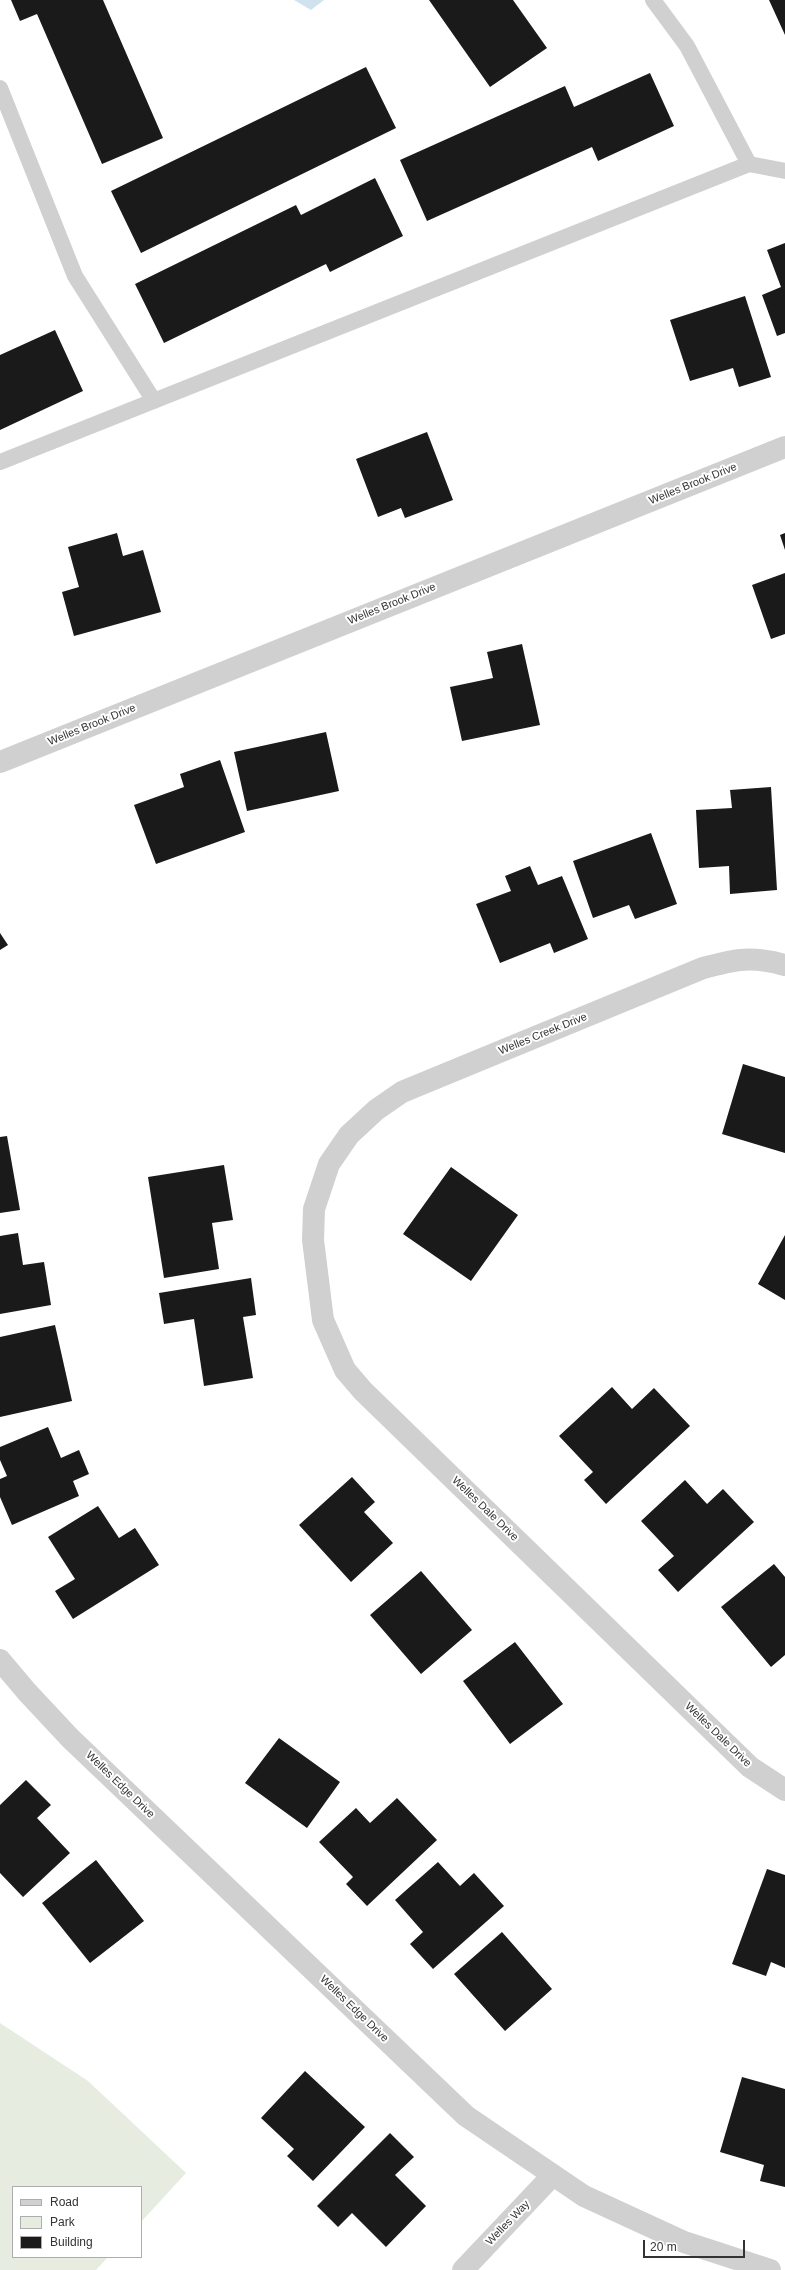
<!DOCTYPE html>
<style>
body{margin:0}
#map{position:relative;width:785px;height:2270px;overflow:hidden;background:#fff;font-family:Helvetica,sans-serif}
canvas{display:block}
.legend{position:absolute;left:12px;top:2186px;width:130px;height:72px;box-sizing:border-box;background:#fff;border:1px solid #adadad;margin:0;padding:5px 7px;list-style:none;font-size:12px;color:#333}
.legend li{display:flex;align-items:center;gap:8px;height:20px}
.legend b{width:20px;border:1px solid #adadad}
.scale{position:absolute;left:643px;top:2240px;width:102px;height:18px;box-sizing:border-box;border:2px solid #333;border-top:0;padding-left:5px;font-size:12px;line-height:14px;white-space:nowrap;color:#333;-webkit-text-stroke:3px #fff;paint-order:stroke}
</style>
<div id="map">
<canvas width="785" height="2270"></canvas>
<ul class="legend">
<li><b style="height:5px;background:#d0d0d0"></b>Road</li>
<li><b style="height:11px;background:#e6ecdf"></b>Park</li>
<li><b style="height:11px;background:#1a1a1a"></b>Building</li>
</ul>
<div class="scale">20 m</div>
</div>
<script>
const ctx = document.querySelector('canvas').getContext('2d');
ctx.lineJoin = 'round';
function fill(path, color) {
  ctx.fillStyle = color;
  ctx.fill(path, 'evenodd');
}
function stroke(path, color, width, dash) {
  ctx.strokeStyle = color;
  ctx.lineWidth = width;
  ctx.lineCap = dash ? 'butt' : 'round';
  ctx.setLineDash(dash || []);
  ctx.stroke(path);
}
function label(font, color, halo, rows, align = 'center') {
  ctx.font = font + ' Helvetica,sans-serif';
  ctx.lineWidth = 4;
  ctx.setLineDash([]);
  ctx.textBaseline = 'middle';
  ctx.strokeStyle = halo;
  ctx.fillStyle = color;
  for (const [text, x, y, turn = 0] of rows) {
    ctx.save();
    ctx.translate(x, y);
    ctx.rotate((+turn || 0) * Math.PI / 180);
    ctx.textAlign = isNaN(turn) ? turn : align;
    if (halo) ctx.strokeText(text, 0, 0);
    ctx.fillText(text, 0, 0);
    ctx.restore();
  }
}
fill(new Path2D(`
 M 0,2023 L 88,2081 L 186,2173 L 141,2222 L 141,2187 L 13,2187 L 13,2257 L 108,2257 L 96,2270 L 0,2270 Z`), '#e6ecdf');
fill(new Path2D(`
 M 294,0 L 324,0 L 311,10 Z`), '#cfe2ee');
fill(new Path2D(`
 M 11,0 L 103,0 L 163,138 L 102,164 L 37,14 L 20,21 Z
 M 429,0 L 513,0 L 547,48 L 490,87 Z
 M 769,0 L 785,0 L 785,35 Z
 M 366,67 L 396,128 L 141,253 L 111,191 Z
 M 650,73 L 674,126 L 598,161 L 592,147 L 427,221 L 400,160 L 565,86 L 574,107 Z
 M 375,178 L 403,236 L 330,272 L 326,264 L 164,343 L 135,284 L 296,205 L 301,215 Z
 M 785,243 L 785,333 L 777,336 L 762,295 L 781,287 L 767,250 Z
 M 745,296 L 771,377 L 739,387 L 733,368 L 690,381 L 670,320 Z
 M 55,330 L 83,391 L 0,430 L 0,355 Z
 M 427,432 L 453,500 L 405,518 L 401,508 L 378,517 L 356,459 Z
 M 117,533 L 123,556 L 143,550 L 161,612 L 74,636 L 62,592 L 79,587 L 68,547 Z
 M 785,533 L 785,550 L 780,535 Z
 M 785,573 L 785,634 L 771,639 L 752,585 Z
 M 522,644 L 540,725 L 462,741 L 450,687 L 493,678 L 487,652 Z
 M 326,732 L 339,791 L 247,811 L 234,752 Z
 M 220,760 L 245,832 L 156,864 L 134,805 L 184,787 L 180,774 Z
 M 771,787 L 777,890 L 730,894 L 729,866 L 699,868 L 696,810 L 732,808 L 730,790 Z
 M 651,833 L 677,904 L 635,919 L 629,905 L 593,918 L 573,861 Z
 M 530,866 L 538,885 L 562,876 L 588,939 L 554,953 L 550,943 L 500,963 L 476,904 L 511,891 L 505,876 Z
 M 0,933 L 8,945 L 0,950 Z
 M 743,1064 L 785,1077 L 785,1153 L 722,1134 Z
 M 7,1136 L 20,1210 L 0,1213 L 0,1137 Z
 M 224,1165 L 233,1220 L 212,1223 L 219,1269 L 164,1278 L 148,1177 Z
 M 451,1167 L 518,1215 L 471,1281 L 403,1234 Z
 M 18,1233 L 23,1265 L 44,1262 L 51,1305 L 0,1314 L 0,1236 Z
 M 785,1235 L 785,1300 L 758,1284 Z
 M 251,1278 L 256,1315 L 243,1317 L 253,1378 L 204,1386 L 194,1319 L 164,1324 L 159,1293 Z
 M 55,1325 L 72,1401 L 0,1417 L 0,1337 Z
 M 612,1387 L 632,1409 L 654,1388 L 690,1426 L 606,1504 L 584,1480 L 593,1472 L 559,1436 Z
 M 48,1427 L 61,1458 L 79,1450 L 89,1474 L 73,1481 L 79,1496 L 12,1525 L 0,1497 L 0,1479 L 7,1476 L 0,1460 L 0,1447 Z
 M 352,1477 L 375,1502 L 364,1512 L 393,1543 L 351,1582 L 299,1525 Z
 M 685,1480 L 707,1504 L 723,1489 L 754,1522 L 678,1592 L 658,1570 L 674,1556 L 641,1521 Z
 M 98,1506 L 119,1538 L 135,1528 L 159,1565 L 73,1619 L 55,1591 L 75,1579 L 48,1537 Z
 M 774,1564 L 785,1577 L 785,1655 L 771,1667 L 721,1607 Z
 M 421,1571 L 472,1630 L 421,1674 L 370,1615 Z
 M 515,1642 L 563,1704 L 510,1744 L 463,1681 Z
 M 279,1738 L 340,1782 L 307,1828 L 245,1783 Z
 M 26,1780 L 51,1805 L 37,1818 L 70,1853 L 23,1897 L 0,1873 L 0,1805 Z
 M 397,1798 L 437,1840 L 367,1906 L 346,1884 L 353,1877 L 319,1842 L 356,1808 L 370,1823 Z
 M 96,1860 L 144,1921 L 90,1963 L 42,1903 Z
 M 438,1862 L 460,1886 L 474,1873 L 504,1906 L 433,1969 L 410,1944 L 423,1932 L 395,1900 Z
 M 767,1869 L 785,1875 L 785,1968 L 771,1962 L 766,1976 L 732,1964 Z
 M 502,1932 L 552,1989 L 505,2031 L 454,1974 Z
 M 305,2071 L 365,2127 L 313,2181 L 287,2156 L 294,2149 L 261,2118 Z
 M 742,2077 L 785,2089 L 785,2187 L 760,2181 L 764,2165 L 720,2152 Z
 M 390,2133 L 414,2157 L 395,2175 L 426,2206 L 386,2247 L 352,2213 L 338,2227 L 317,2206 Z`), '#1a1a1a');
stroke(new Path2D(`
 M 0,88 L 75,276 L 154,401
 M 749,164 L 785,171
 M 0,462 L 749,164 L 687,46 L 653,0`), '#d0d0d0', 16);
stroke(new Path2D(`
 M 0,762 L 785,447
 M 785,965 C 751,956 737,959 703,968 L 402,1092 L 376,1110 L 349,1135 L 329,1164 L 314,1209 L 313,1240 L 323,1320 L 345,1370 L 363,1391 L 750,1767 L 785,1790
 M 0,1660 L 27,1692 L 70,1738 L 466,2116 L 584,2196 L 684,2242 L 770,2270
 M 463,2270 L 552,2176`), '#d0d0d0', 22);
label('11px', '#333', '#fff', [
 ["Welles Brook Drive",693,484,-22],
 ["Welles Brook Drive",392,604,-22],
 ["Welles Brook Drive",92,725,-22],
 ["Welles Creek Drive",543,1034,-22],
 ["Welles Dale Drive",485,1509,44],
 ["Welles Dale Drive",718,1735,44],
 ["Welles Edge Drive",120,1785,44],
 ["Welles Edge Drive",354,2009,44],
 ["Welles Way",508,2223,-46]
]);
</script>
